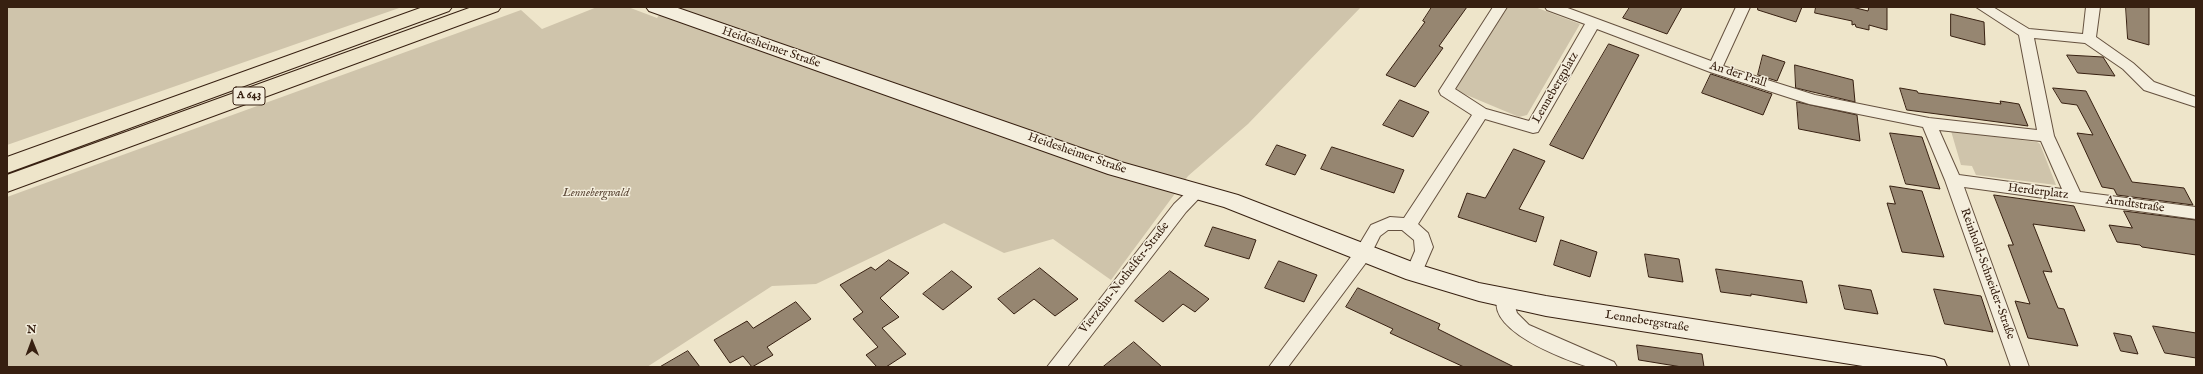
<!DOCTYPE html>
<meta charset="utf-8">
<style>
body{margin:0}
#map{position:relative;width:2203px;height:374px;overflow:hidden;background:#eee5ca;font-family:"IM FELL English",serif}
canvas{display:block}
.frame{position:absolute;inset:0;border:8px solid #372011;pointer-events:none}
.north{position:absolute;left:12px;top:322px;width:40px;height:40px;-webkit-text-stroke:3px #f4eedd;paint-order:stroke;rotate:359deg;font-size:11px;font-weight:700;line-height:16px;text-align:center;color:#372011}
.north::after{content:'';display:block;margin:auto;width:14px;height:18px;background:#372011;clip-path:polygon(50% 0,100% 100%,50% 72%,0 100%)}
</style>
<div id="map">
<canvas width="2203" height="374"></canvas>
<div class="frame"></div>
<div class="north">N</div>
</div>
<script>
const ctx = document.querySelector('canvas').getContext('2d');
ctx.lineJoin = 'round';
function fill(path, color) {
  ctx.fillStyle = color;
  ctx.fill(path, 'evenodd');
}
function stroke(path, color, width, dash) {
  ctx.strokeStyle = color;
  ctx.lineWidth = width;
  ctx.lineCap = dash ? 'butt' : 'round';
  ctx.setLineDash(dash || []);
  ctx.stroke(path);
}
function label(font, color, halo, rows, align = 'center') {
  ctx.font = font + ' "IM FELL English",serif';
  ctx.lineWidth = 3;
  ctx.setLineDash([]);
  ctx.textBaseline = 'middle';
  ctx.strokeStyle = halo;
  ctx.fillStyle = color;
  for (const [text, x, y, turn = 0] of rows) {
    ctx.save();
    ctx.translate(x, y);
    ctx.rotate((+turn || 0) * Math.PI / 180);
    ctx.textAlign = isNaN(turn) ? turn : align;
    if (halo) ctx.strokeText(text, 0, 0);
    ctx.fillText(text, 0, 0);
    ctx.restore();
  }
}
fill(new Path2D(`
 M 7,7 L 402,7 L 7,145 Z
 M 597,7 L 628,7 L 657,18 L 665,7 L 1361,7 L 1248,124 L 1188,176 L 1111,280 L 1053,239 L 1004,253 L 944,223 L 816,284 L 772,286 L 647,367 L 7,367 L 7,197 L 521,10 L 542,29 Z
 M 1508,7 L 1535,7 L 1580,24 L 1527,115 L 1519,117 L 1457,91 L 1455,87 Z
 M 1951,131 L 2037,142 L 2040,144 L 2056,185 L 1976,175 L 1972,166 L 1961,165 Z`), '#cfc4ab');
const building = new Path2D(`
 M 1432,7 L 1467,7 L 1439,46 L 1443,48 L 1415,87 L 1386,75 L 1425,22 L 1423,21 Z
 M 1630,7 L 1682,7 L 1667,34 L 1623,18 Z
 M 1758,7 L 1802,7 L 1796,22 L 1758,10 Z
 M 1816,7 L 1852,7 L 1868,11 L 1869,7 L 1887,7 L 1887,30 L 1869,25 L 1869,30 L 1856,27 L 1855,24 L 1852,25 L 1852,21 L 1815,13 Z
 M 2126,7 L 2149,7 L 2149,45 L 2128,39 Z
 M 1951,14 L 1984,22 L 1985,45 L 1951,36 Z
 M 1609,44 L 1639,55 L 1583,159 L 1550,145 Z
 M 1763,55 L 1785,62 L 1777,81 L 1758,75 Z
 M 2067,55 L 2103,57 L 2115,76 L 2078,73 Z
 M 1795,65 L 1853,80 L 1855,102 L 1796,88 Z
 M 1711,74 L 1772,94 L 1763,115 L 1702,93 Z
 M 1900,88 L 1917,91 L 1918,93 L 2001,104 L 2000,101 L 2019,104 L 2028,126 L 1907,110 Z
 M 2053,88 L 2086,91 L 2132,182 L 2184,188 L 2193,205 L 2117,195 L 2114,189 L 2102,187 L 2077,133 L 2093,135 L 2077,105 L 2062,103 Z
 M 1400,100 L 1429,112 L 1413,137 L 1383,125 Z
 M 1797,102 L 1857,115 L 1860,141 L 1799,129 Z
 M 1890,133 L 1922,137 L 1940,189 L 1906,184 Z
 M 1277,145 L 1306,155 L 1295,175 L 1266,165 Z
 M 1332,147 L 1404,170 L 1394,193 L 1321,169 Z
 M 1514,149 L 1545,161 L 1519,209 L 1544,217 L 1536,242 L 1458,217 L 1467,193 L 1485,198 Z
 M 1890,186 L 1922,191 L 1944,257 L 1902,252 L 1887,203 L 1895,204 Z
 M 1994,195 L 2074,206 L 2085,231 L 2033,224 L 2052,272 L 2043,271 L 2058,308 L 2064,309 L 2078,346 L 2028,338 L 2015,301 L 2030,304 L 2008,245 L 2013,245 Z
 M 2124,211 L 2196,220 L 2196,255 L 2142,247 L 2140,245 L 2117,242 L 2109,225 L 2132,228 Z
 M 1213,227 L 1256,240 L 1249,259 L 1205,246 Z
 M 1561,240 L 1597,252 L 1590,277 L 1554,265 Z
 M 1645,254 L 1679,259 L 1683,282 L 1649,277 Z
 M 889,260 L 909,273 L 880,298 L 899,317 L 882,328 L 906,354 L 886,367 L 877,367 L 866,355 L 878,347 L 853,319 L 863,312 L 840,285 L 871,267 L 875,270 Z
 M 1279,261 L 1317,275 L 1304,302 L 1265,288 Z
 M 1040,268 L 1078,299 L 1055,316 L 1034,299 L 1014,314 L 998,299 Z
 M 1716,269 L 1802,281 L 1807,303 L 1751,294 L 1751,296 L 1721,292 Z
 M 952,271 L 972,287 L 943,310 L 923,294 Z
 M 1170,271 L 1209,299 L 1195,312 L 1183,304 L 1163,322 L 1135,301 Z
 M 1839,285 L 1871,290 L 1878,314 L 1845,309 Z
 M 1358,288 L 1440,324 L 1438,329 L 1514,367 L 1464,367 L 1390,333 L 1393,329 L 1346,307 Z
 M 1934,289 L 1981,296 L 1993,332 L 1945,324 Z
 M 796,302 L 811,319 L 767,347 L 773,355 L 752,367 L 743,356 L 730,363 L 714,340 L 747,321 L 753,328 Z
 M 2153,326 L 2196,333 L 2196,358 L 2165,353 Z
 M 2114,333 L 2131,336 L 2138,354 L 2121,351 Z
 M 1134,342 L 1162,367 L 1103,367 Z
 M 1637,345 L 1702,354 L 1704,367 L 1682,367 L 1639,360 Z
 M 688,351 L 700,367 L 660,367 Z`);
fill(building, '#968671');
stroke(building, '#372011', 1);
const minor = new Path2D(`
 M 1493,7 L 1507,7 L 1455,89 L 1486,109 L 1529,121 L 1585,24 L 1547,10 L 1545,7 L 1565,7 L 1711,61 L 1736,7 L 1750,7 L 1723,66 L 1815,95 L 1929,118 L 2037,130 L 2019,35 L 1976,7 L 1993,7 L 2029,29 L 2083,34 L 2086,7 L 2100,7 L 2096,37 L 2133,63 L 2154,82 L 2196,97 L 2196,107 L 2144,90 L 2123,69 L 2085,43 L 2034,38 L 2054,136 L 2080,192 L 2196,207 L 2196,219 L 1964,187 L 2029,367 L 2011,367 L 1945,180 L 1923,127 L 1809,104 L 1710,72 L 1597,29 L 1538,132 L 1533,133 L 1485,119 L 1418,224 L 1428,233 L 1433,247 L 1420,277 L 1414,279 L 1408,277 L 1406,272 L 1415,251 L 1414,240 L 1402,230 L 1388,230 L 1380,236 L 1368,260 L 1288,367 L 1269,367 L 1356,250 L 1371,225 L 1390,217 L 1404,218 L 1472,115 L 1441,95 L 1439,91 ZM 1939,130 L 2041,141 L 2062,189 L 1959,175 Z
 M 1197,186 L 1203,188 L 1205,192 L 1186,212 L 1067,367 L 1047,367 L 1174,204 L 1191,188 Z
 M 1505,292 L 1511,294 L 1517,313 L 1529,325 L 1614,362 L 1617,367 C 1608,367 1597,369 1589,367 C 1565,360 1481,329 1499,294 Z`);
const secondary = new Path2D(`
 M 646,7 L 675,7 L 1121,162 L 1238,195 L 1420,265 L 1479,283 L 1546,296 L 1935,357 L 1944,360 L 1947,367 L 1869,367 L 1546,316 L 1479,301 L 1406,279 L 1224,207 L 1108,174 L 649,11 Z`);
const motorway = new Path2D(`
 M 423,7 L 452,7 L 449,11 L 7,173 L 7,157 Z
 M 472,7 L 501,7 L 498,11 L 7,192 L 7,175 Z`);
stroke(minor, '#65513f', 2);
stroke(secondary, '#372011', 2);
stroke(motorway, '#372011', 2);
fill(minor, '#f4eedd');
fill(secondary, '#f4eedd');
fill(motorway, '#eee5ca');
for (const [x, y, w] of [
 [249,96,32]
]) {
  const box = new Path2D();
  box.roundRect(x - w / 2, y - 9, w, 18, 3);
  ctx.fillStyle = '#f4eedd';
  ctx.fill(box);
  stroke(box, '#372011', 1);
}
label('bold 11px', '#372011', null, [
 ["A 643",249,96]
]);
label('12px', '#372011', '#f4eedd', [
 ["Heidesheimer Straße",771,48,19],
 ["An der Prall",1738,75,18],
 ["Lennebergplatz",1556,88,-60],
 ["Heidesheimer Straße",1077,154,19],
 ["Herderplatz",2038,192,7],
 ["Arndtstraße",2135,205,8],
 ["Reinhold-Schneider-Straße",1987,274,70],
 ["Vierzehn-Nothelfer-Straße",1125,278,-52],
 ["Lennebergstraße",1647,322,9]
]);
label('italic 12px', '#5d4938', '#f4eedd', [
 ["Lennebergwald",596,194]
]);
</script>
